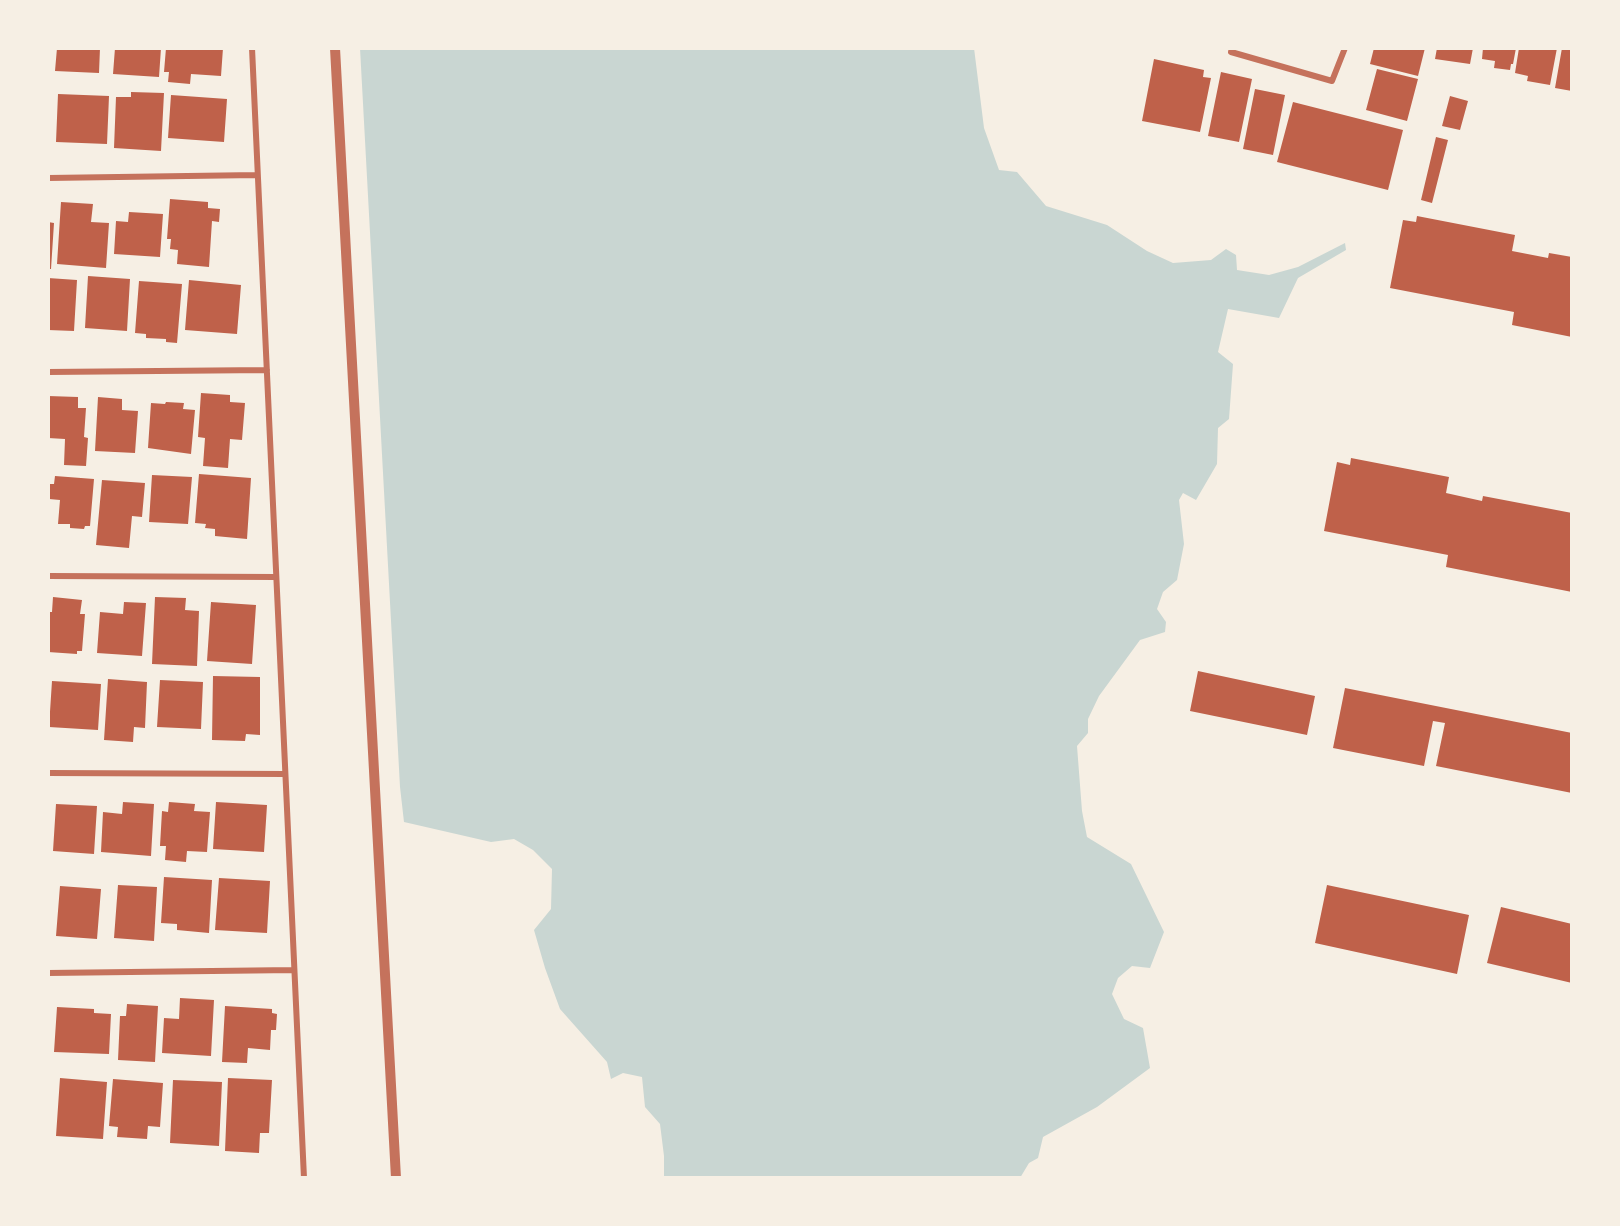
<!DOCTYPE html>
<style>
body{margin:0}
#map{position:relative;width:1620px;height:1226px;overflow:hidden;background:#f6efe4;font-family:"Alegreya Sans",sans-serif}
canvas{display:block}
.frame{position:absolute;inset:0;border:50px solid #f6efe4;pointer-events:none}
</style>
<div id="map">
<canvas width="1620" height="1226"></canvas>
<div class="frame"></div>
</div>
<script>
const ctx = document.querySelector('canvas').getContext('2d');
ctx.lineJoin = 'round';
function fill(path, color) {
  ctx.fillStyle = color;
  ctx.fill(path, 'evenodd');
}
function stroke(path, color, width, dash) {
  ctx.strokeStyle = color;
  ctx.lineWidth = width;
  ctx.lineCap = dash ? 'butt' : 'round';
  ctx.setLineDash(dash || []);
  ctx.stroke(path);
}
fill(new Path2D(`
 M 360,48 L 974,48 L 984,128 L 999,170 L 1017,172 L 1046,206 L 1107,225 L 1147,251 L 1173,263 L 1211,260 L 1226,249 L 1236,255 L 1237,270 L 1269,275 L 1298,267 L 1345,243 L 1346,250 L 1298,278 L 1279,318 L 1228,309 L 1218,352 L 1233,364 L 1229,419 L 1218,428 L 1217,464 L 1196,500 L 1183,493 L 1179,500 L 1184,544 L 1177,580 L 1163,592 L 1157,609 L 1166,622 L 1165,632 L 1140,640 L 1099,696 L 1088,719 L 1088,733 L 1077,746 L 1082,811 L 1087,837 L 1131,864 L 1164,932 L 1150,968 L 1132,966 L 1118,978 L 1112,994 L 1124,1019 L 1143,1028 L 1150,1068 L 1097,1107 L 1043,1137 L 1038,1158 L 1029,1163 L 1020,1178 L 664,1178 L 664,1156 L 660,1124 L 645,1107 L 642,1077 L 623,1073 L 611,1079 L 607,1062 L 560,1009 L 545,968 L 534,930 L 551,909 L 552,869 L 533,850 L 514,839 L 491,842 L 404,822 L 400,787 Z`), '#c9d6d2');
fill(new Path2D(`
 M 57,48 L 100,48 L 99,73 L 55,71 Z
 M 115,48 L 161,48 L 159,77 L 113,74 Z
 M 166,48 L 223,48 L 221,76 L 191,74 L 190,84 L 168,82 L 169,72 L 164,72 Z
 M 1374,48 L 1425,48 L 1418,76 L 1370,64 Z
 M 1437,48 L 1473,48 L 1470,64 L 1435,59 Z
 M 1483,48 L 1516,48 L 1513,64 L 1511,64 L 1510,70 L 1494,68 L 1495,61 L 1482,59 Z
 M 1519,48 L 1557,48 L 1550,85 L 1527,81 L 1528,76 L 1515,73 Z
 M 1562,48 L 1572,48 L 1572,91 L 1555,88 Z
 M 1154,59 L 1204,70 L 1203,77 L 1211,78 L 1200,132 L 1142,121 Z
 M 1377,69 L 1418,79 L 1407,121 L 1366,110 Z
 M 1221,72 L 1252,79 L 1239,142 L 1208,136 Z
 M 1255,89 L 1285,95 L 1273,155 L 1243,149 Z
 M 131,92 L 164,93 L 161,151 L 114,148 L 116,97 L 131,97 Z
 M 58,94 L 109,96 L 107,144 L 56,142 Z
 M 171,95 L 227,99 L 224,142 L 168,138 Z
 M 1450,96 L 1468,101 L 1460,130 L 1442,126 Z
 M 1293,102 L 1403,130 L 1388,190 L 1277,162 Z
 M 1436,137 L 1448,140 L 1432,203 L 1421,200 Z
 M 170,199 L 208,202 L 208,208 L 220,209 L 219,222 L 212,221 L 209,267 L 177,264 L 178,250 L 170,249 L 171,239 L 167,239 Z
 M 61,202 L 93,204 L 91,222 L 109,223 L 106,268 L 57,264 Z
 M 129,212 L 163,214 L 160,257 L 114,254 L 116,221 L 128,222 Z
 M 1417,216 L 1515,235 L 1512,251 L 1548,258 L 1549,253 L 1572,257 L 1572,337 L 1512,325 L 1514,312 L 1390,288 L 1403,220 L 1416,222 Z
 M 48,222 L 54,223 L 51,269 L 48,269 Z
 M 88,276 L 130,279 L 127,331 L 85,328 Z
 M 48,278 L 77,280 L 74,331 L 48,330 Z
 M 189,280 L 241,285 L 237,334 L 185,330 Z
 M 139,281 L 182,284 L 177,343 L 166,342 L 166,339 L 146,338 L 146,334 L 135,333 Z
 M 201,393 L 230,395 L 230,402 L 245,403 L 242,440 L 230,439 L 228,468 L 203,466 L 205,438 L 198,437 Z
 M 48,396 L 78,397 L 78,408 L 86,408 L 84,437 L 88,438 L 86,466 L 64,465 L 65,439 L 48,438 Z
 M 98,397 L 122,399 L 122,410 L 138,411 L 135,453 L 95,451 Z
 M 166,402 L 184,403 L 183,409 L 195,410 L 191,454 L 148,448 L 151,403 L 165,404 Z
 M 1351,458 L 1449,477 L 1446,493 L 1482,501 L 1483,496 L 1572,513 L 1572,592 L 1446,567 L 1448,555 L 1324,531 L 1337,462 L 1350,465 Z
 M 199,474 L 251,478 L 247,539 L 215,536 L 215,529 L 205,528 L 206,524 L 195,523 Z
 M 152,475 L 192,477 L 188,524 L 149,522 Z
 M 55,476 L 94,479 L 90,526 L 85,526 L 84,529 L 70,528 L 70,524 L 58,524 L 60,500 L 49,499 L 50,484 L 54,484 Z
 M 102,480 L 145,483 L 142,517 L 132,516 L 129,548 L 96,545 Z
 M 53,597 L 82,600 L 80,614 L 85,614 L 82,651 L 77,651 L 77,654 L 48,652 L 48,612 L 52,612 Z
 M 155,597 L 186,598 L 185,610 L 199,611 L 197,666 L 152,664 Z
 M 124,602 L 146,603 L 142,656 L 97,653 L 100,612 L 123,614 Z
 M 211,602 L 256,605 L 252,664 L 207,661 Z
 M 1198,671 L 1315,696 L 1307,735 L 1190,711 Z
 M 213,676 L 260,677 L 260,735 L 246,734 L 245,741 L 212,740 Z
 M 108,679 L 147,682 L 145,728 L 134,727 L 133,742 L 104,740 Z
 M 160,680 L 203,682 L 201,729 L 157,727 Z
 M 52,681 L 101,684 L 98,730 L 49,727 Z
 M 1345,688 L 1572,733 L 1572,793 L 1436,766 L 1445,723 L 1433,721 L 1424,766 L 1333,748 Z
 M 123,802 L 154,804 L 151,856 L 101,852 L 103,812 L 122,814 Z
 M 169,802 L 195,804 L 194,811 L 210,812 L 207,852 L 187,851 L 186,862 L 165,860 L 166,846 L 160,846 L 162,811 L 168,812 Z
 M 216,802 L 267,805 L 264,852 L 213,849 Z
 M 56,804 L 97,806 L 94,854 L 53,851 Z
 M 164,877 L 212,880 L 209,933 L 177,930 L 177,924 L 161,923 Z
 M 219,878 L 270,881 L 267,933 L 215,930 Z
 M 118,885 L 157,887 L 154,941 L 114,938 Z
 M 1327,885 L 1469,915 L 1457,974 L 1315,943 Z
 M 60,886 L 101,889 L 97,939 L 56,936 Z
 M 1501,907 L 1572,924 L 1572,983 L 1487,963 Z
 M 180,998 L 214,1000 L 211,1056 L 162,1053 L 164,1018 L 179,1019 Z
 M 127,1004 L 158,1006 L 155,1062 L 118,1060 L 120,1016 L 126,1016 Z
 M 225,1006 L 272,1009 L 272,1013 L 277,1014 L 276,1030 L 271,1030 L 270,1050 L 248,1048 L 247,1063 L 222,1062 Z
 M 57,1007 L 94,1009 L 94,1013 L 111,1014 L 109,1054 L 54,1052 Z
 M 60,1078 L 107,1082 L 103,1139 L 56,1136 Z
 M 228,1078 L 272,1080 L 269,1133 L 260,1133 L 259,1153 L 225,1151 Z
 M 113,1079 L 163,1083 L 160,1127 L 148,1126 L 147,1139 L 117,1137 L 118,1127 L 109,1126 Z
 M 173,1080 L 222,1082 L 219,1146 L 170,1143 Z`), '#bf614a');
stroke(new Path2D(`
 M 252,48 L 304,1178
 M 1232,48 L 1231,52 L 1332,81 L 1345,48
 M 48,178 L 257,175
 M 48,372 L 267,370
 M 48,576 L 276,577
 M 48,773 L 285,774
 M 48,973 L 294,970`), '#c5725c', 6);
stroke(new Path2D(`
 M 335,48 L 396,1178`), '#c5725c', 10);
</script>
